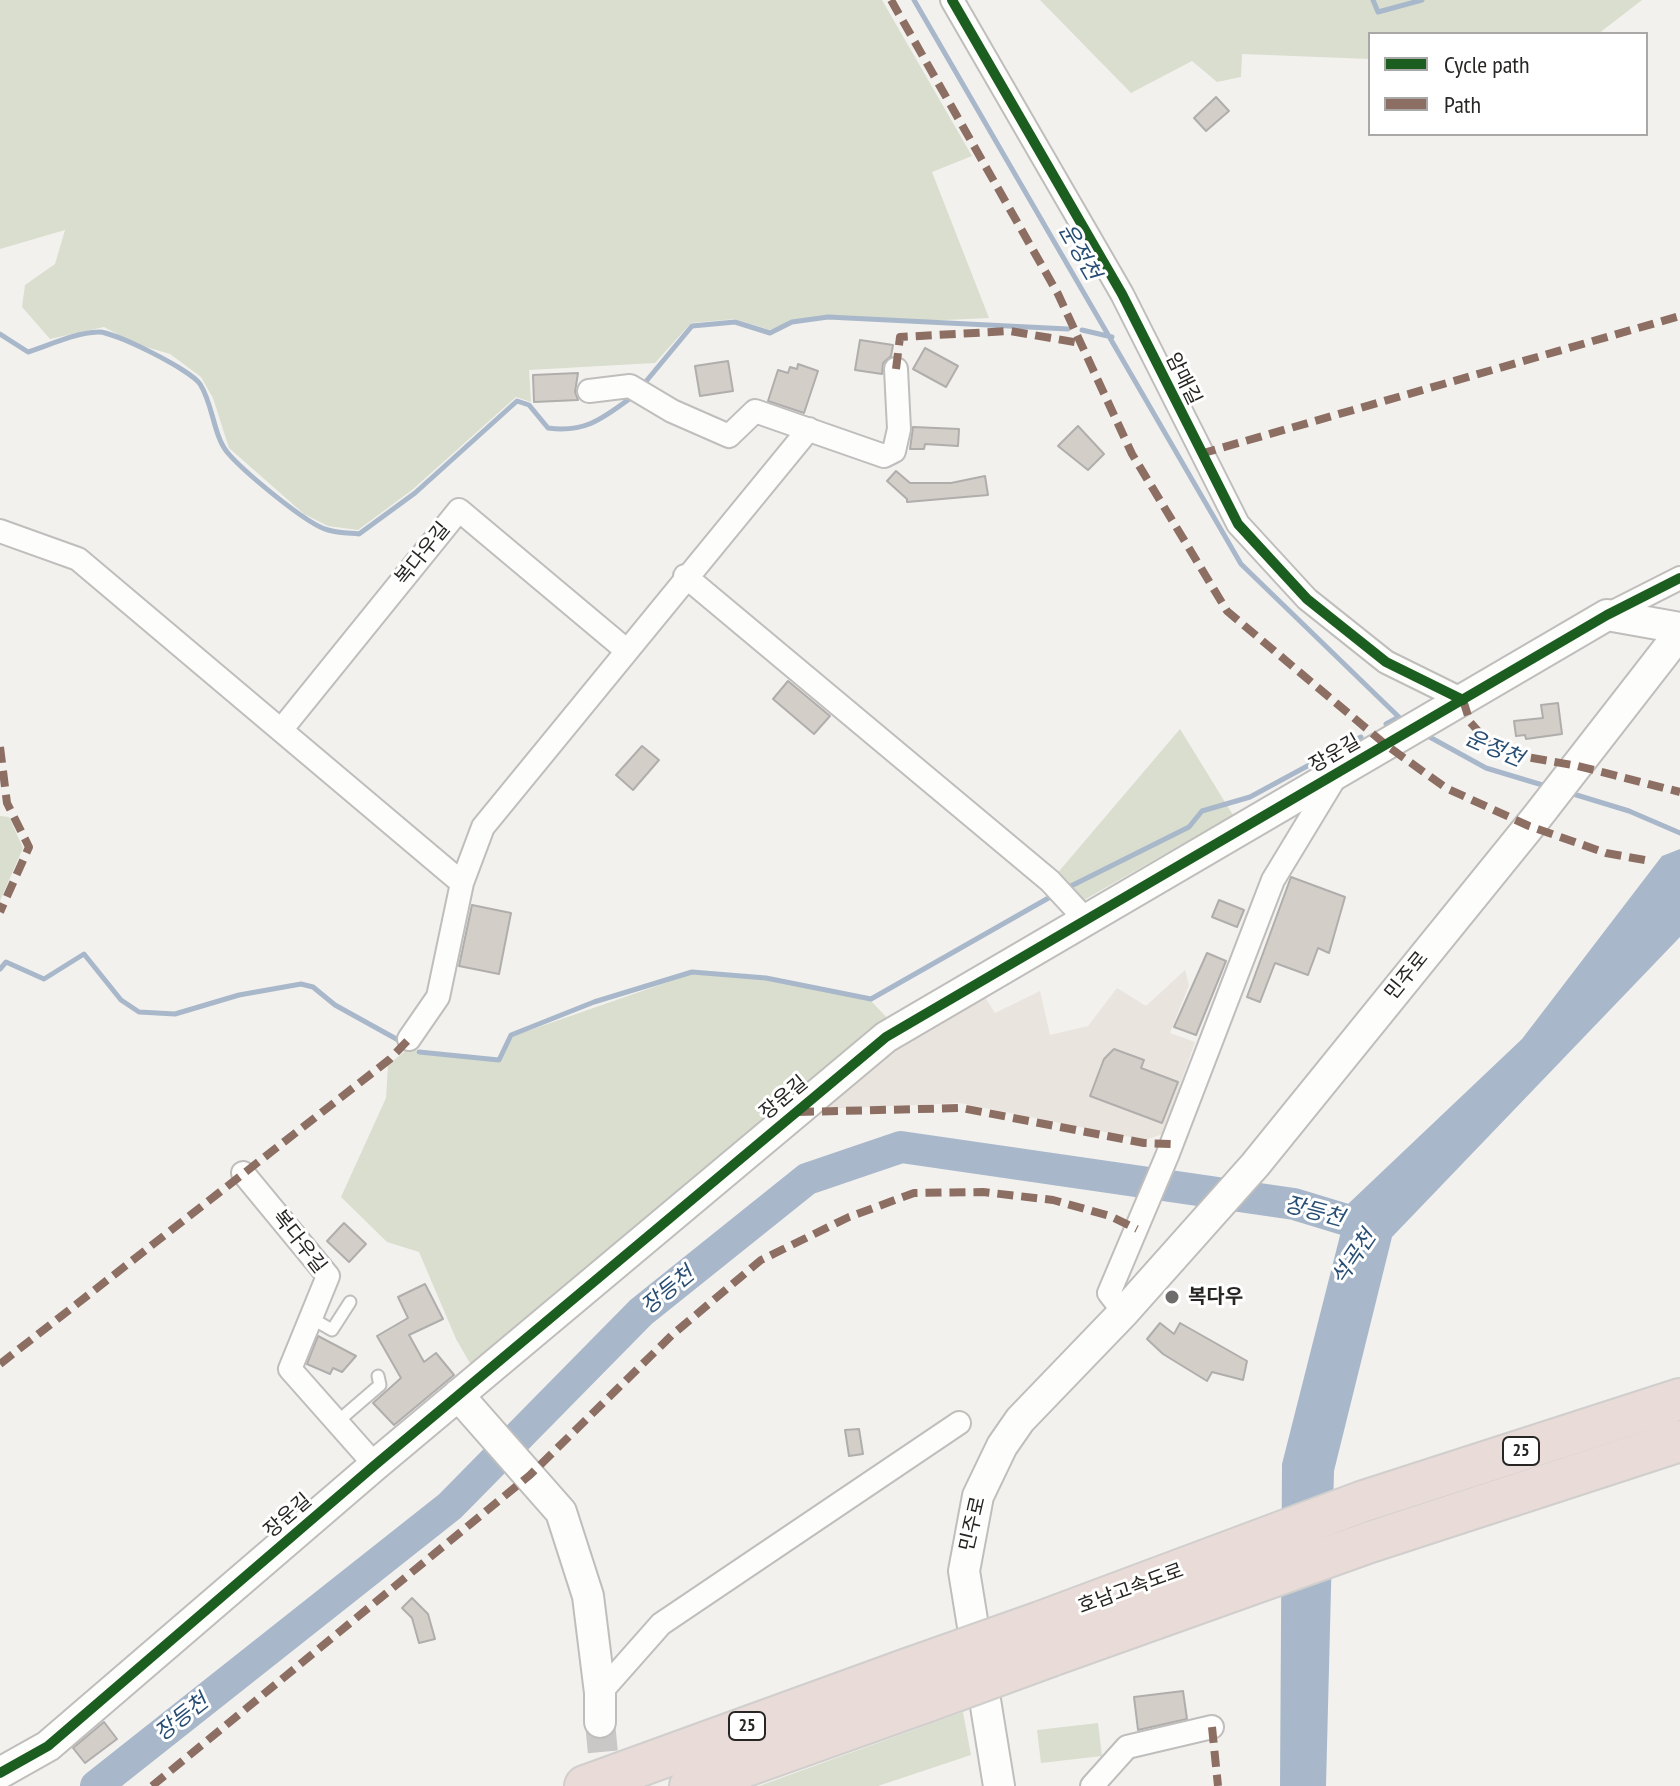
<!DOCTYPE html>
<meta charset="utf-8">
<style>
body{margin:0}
#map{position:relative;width:1680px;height:1786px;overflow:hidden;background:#f3f1ee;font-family:"PT Sans Narrow",sans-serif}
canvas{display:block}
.legend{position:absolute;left:1368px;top:32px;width:280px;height:104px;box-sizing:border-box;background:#fff;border:2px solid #a9a8a7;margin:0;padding:10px 14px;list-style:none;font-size:24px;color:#272624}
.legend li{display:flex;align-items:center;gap:16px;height:40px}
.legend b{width:40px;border:2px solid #a9a8a7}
</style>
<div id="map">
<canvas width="1680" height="1786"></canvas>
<ul class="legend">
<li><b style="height:10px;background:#1b5e20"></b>Cycle path</li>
<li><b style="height:10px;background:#8d6e63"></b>Path</li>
</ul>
</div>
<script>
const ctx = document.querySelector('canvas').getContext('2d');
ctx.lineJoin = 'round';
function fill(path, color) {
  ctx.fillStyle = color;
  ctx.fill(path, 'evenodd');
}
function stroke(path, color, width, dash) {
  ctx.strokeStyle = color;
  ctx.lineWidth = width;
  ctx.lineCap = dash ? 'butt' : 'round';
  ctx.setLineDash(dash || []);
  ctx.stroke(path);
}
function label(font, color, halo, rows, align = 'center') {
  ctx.font = font + ' "PT Sans Narrow","Noto Sans KR",sans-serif';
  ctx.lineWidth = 6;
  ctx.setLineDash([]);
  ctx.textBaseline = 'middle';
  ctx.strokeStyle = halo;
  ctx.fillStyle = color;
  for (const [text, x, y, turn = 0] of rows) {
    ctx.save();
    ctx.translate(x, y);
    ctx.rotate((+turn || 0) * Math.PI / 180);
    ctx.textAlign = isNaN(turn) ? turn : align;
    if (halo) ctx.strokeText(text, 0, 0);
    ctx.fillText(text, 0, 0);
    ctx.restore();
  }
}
fill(new Path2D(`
 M 1185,970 L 1189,985 L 1170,1033 L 1195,1042 L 1163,1134 L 1145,1140 L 960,1103 L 820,1109 L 894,1043 L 982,992 L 995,1013 L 1040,991 L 1050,1035 L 1088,1026 L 1117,988 L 1146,1006 Z`), '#e9e4dd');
fill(new Path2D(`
 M 0,0 L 882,0 L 972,156 L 932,172 L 989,318 C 963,319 936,321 909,320 C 860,320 816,308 770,330 L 735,319 L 691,323 L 655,363 L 529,370 L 531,402 L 516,397 L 412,490 L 358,530 L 328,526 L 304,514 L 229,448 L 213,398 L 201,377 L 170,354 L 136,344 L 104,327 L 50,339 L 22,307 L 25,285 L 55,264 L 65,230 L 0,249 Z
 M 1040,0 L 1642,0 L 1598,34 L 1370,34 L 1370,59 L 1242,54 L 1241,77 L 1217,82 L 1192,61 L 1131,93 Z
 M 1180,729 L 1233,815 L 1084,900 L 1055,876 Z
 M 0,816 L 9,817 L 23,848 L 0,901 Z
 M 691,974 L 766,979 L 871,1001 L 894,1025 L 475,1372 L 456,1339 L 419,1252 L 387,1242 L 341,1197 L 386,1098 L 388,1065 L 415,1043 L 417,1054 L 500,1061 L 513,1036 Z
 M 963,1712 L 971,1755 L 878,1786 L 759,1786 Z
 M 1098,1723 L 1102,1756 L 1041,1763 L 1037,1730 Z`), '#d9dece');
fill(new Path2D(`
 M 1680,849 L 1680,937 L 1392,1237 L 1334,1471 L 1326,1786 L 1280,1786 L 1282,1464 L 1348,1204 L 1522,1039 L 1662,856 Z`), '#a8b8ca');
stroke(new Path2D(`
 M 914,0 L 1241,564 L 1404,722
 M 1373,0 L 1378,12 L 1422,0
 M 1082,330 L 1112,337
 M 0,334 L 28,352 C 50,345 74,333 98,332 C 113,331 191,370 200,384 C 213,404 213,434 227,452 C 242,470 307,525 328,530 C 338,533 349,533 359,534 L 415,493 L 517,401 L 529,405 L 548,428 C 586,433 603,418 632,397
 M 643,385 L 692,326 L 735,322 L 770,333 L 792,322 L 828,317 L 1068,329
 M 1386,724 L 1397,718
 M 1426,735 L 1486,768 L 1549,787
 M 1570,793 L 1629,811 L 1680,833
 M 1071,886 L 1189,827 L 1202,811 L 1250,797 L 1361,737
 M 0,969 L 6,962 L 44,979 L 84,954 L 121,1000 L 139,1012 L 175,1014 L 239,995 L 301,984 L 313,987 L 335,1005 L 400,1041
 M 419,1052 L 499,1060 L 511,1035 L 594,1002 L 692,972 L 766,978 L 871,999 L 1052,896`), '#a8b8ca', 5);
stroke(new Path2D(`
 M 96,1786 L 450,1506 L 641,1312 L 807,1179 L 901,1147 L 1294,1204 L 1373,1228`), '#a8b8ca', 32);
const building = new Path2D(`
 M 1216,97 L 1229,111 L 1206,131 L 1194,118 Z
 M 860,340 L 893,345 L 891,356 L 883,363 L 882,374 L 855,370 Z
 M 925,348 L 958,366 L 946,387 L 913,369 Z
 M 728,361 L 733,391 L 700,396 L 695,366 Z
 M 798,364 L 818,371 L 804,413 L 768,401 L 778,370 L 788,373 L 790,367 L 797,369 Z
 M 578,373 L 575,392 L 578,400 L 534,402 L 533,375 Z
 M 1078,426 L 1104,454 L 1088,470 L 1058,446 Z
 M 913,427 L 959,429 L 958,446 L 925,444 L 924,449 L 910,449 Z
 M 896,471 L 910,483 L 951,483 L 985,476 L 988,495 L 907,502 L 907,499 L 887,481 Z
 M 788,681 L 830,716 L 814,734 L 773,699 Z
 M 1558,703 L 1562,734 L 1526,739 L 1525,735 L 1516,736 L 1514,721 L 1543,718 L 1541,705 Z
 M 642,746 L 659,760 L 633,790 L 616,775 Z
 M 1291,877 L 1345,897 L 1329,953 L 1318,948 L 1308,975 L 1275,963 L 1260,1002 L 1247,997 Z
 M 1219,900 L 1244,910 L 1237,927 L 1212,917 Z
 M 472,905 L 511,913 L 499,974 L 459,966 Z
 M 1207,953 L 1226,961 L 1196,1035 L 1174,1027 Z
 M 1114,1049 L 1144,1060 L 1141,1068 L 1178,1082 L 1162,1123 L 1090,1096 L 1104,1059 Z
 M 344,1223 L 366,1244 L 349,1262 L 327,1241 Z
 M 425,1284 L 443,1319 L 409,1335 L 424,1362 L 436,1353 L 454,1375 L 394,1425 L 373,1403 L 401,1378 L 377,1336 L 408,1318 L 398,1297 Z
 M 1160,1323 L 1174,1334 L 1180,1323 L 1247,1361 L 1243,1380 L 1212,1372 L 1207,1381 L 1163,1354 L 1147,1339 Z
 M 318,1336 L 356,1356 L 342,1372 L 333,1368 L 330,1374 L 307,1364 Z
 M 859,1429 L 863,1454 L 849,1456 L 845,1430 Z
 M 412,1598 L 428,1614 L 435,1639 L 419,1643 L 412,1618 L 402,1608 Z
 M 1183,1691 L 1187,1719 L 1138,1730 L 1134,1697 Z
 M 104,1722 L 117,1739 L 85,1763 L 73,1748 Z`);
fill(building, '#d4cec8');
stroke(building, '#afaeac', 2);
stroke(new Path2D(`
 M 600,1722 L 606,1786`), '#cac8c6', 30, [30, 15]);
const lane = new Path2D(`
 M 311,1318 L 332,1330 L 350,1302
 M 337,1422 L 380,1385 L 378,1376`);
const street = new Path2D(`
 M 952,0 L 1122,294 L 1238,524 L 1307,599 L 1386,662 L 1463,700
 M 589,391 L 630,386 L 672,411 L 729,436 L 755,411 L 884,456 L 894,451 L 899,429 L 896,369
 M 0,531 L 78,559 L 462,883
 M 685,576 L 1050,881 L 1086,920
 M 1607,615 L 1680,578
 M 281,730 L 459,510 L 626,650
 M 409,1039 L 438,997 L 462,883 L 483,827 L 809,429
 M 243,1173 L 328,1276 L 290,1369 L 375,1465
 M 1124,1312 L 1109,1293 L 1167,1156 L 1273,880 L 1336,776
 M 600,1693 L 661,1624 L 959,1423
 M 1092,1786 L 1127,1747 L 1212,1727`);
const secondary = new Path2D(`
 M 458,1395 L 561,1512 L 588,1596 L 600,1693 L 600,1722
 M 0,1773 L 48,1746 L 375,1465 L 886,1037 L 1607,615 L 1680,628
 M 999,1786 L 964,1571 L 978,1496 L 1002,1446 L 1020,1420 L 1124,1312 L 1255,1165 L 1537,817 L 1680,633`);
const highway = new Path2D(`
 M 1040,1622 L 1361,1502 L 1680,1399
 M 1051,1656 L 1370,1542 L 1680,1441
 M 585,1786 L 910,1668
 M 690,1786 L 923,1703`);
stroke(lane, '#bfbebc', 15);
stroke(street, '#bfbebc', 26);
stroke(secondary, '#bfbebc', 34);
stroke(highway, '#d0cfcd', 44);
stroke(lane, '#fdfdfc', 11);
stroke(street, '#fdfdfc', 22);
stroke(secondary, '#fdfdfc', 30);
stroke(highway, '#e9dbd7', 40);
const highwayBridge = new Path2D(`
 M 910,1668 L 1040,1622
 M 923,1703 L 1051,1656`);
stroke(highwayBridge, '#d0cfcd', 44, []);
stroke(highwayBridge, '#e9dbd7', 40);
stroke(new Path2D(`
 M 891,0 L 1058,294 L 1132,454 L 1227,611 L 1386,745 L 1446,788 L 1529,826 L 1606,853 L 1650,861
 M 896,369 L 900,337 L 1010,331 L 1080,343
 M 1200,454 L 1680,316
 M 1463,700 L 1470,722 L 1488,742 L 1515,755 L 1578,766 L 1680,792
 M 0,747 L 7,803 L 29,847 L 0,912
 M 798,1112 L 961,1108 L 1144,1143 L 1171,1144
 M 0,1364 L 390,1059 L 409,1039
 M 1212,1727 L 1218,1786
 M 152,1786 L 530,1475 L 672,1335 L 761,1260 L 849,1217 L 914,1193 L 983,1192 L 1053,1200 L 1110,1216 L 1137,1229`), '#8d6e63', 8, [16, 8]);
stroke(new Path2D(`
 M 952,0 L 1122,294 L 1238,524 L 1307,599 L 1386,662 L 1463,700
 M 0,1773 L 48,1746 L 375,1465 L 886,1037 L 1607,615 L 1680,578`), '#1b5e20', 10);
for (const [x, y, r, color] of [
 [1172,1297,8,"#6e6d6b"]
]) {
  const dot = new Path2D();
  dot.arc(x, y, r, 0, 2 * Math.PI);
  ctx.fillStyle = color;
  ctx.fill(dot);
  stroke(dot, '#fff', 3);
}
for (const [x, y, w] of [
 [1521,1451,36],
 [747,1726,36]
]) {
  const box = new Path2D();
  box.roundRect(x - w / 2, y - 14, w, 28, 6);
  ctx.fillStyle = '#fff';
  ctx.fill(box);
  stroke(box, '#272624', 2);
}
label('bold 18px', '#272624', null, [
 ["25",1521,1451],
 ["25",747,1726]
]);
label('20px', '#272624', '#fff', [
 ["암매길",1183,379,64],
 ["복다우길",423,554,-51],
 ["장운길",1335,754,-30],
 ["민주로",1407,976,-51],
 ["장운길",784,1098,-40],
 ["복다우길",299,1242,52],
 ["장운길",288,1516,-41],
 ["민주로",973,1524,-77],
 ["호남고속도로",1131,1589,-20]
]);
label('bold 20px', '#272624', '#fff', [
 ["복다우",1188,1297]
], 'left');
label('italic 22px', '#284e74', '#fff', [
 ["운정천",1079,252,60],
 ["운정천",1494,749,23],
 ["장등천",1314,1212,15],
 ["석곡천",1354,1258,-56],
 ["장등천",668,1291,-39],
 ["장등천",182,1718,-38]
]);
</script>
